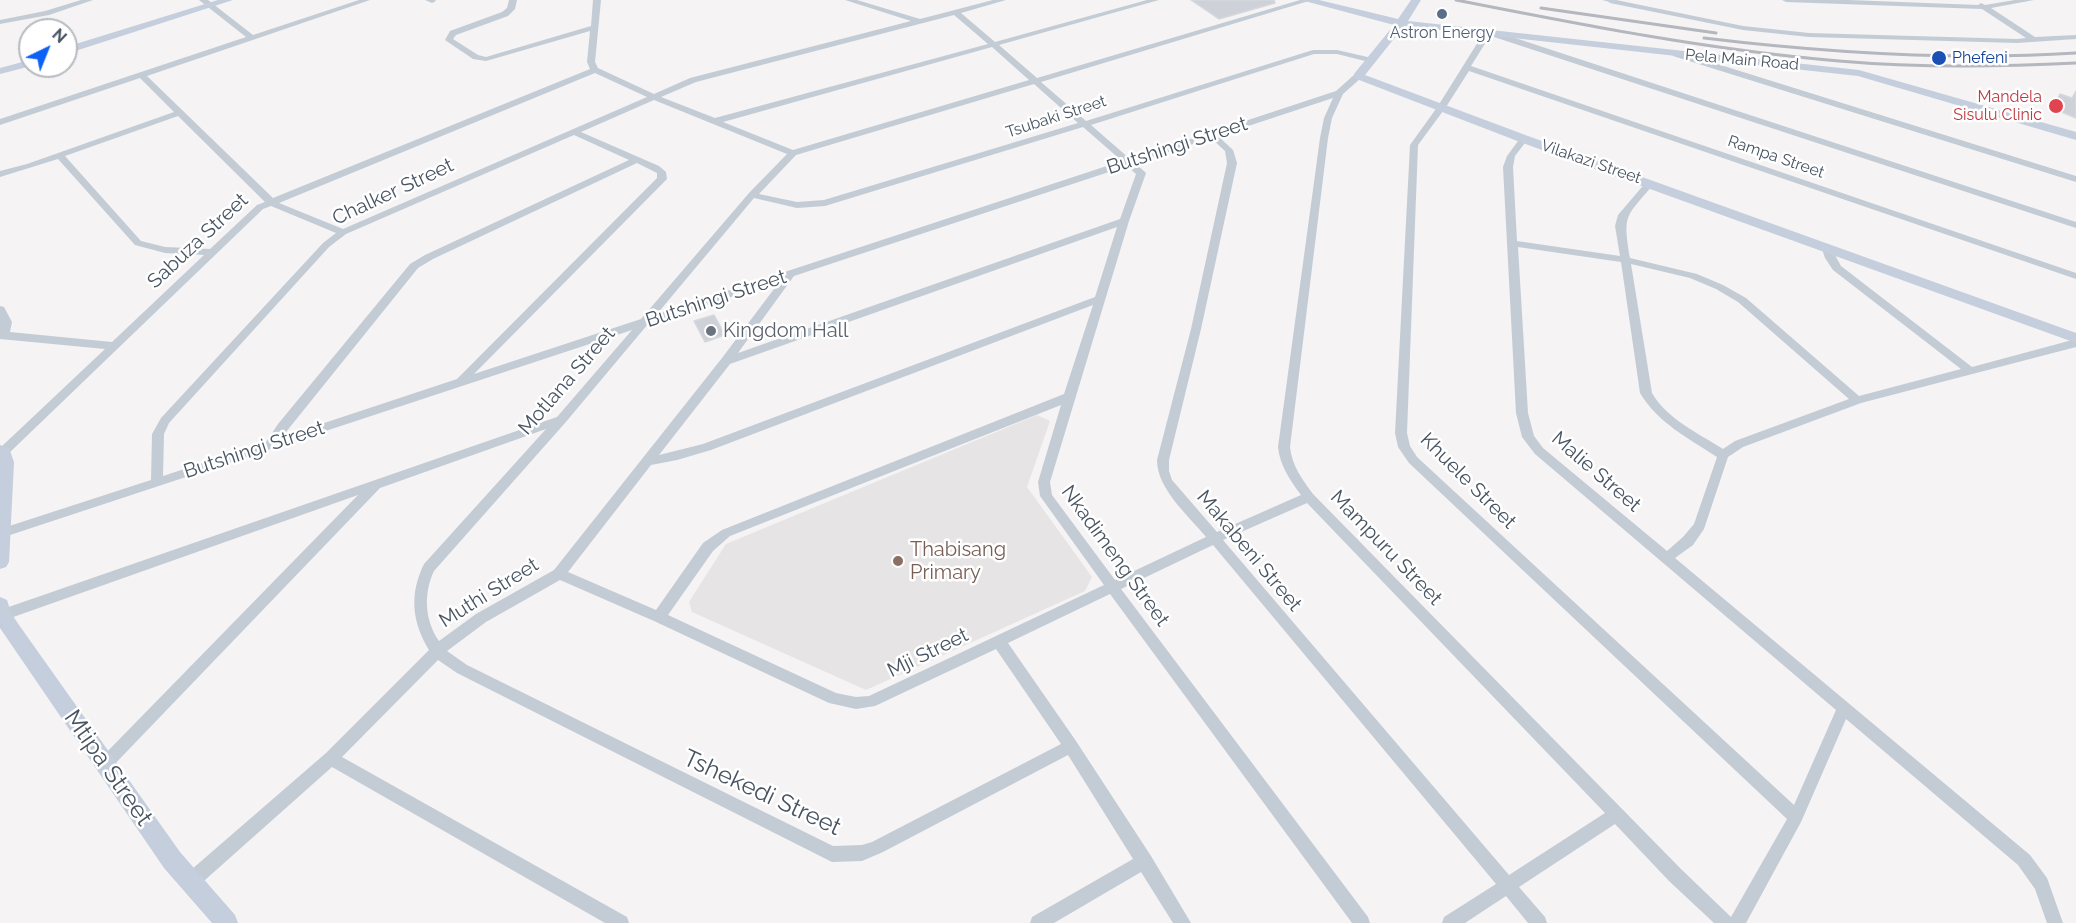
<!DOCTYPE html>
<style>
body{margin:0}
#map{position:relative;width:2076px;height:923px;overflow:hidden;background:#f5f3f3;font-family:Raleway,sans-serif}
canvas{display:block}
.north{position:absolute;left:18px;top:18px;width:60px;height:60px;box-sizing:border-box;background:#fff;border:2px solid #b6bbc0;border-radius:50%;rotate:43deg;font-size:16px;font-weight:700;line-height:24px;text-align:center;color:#485462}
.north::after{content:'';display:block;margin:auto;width:21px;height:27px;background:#0c62f6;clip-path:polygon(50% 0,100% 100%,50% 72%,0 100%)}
</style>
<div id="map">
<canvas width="2076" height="923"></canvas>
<div class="north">N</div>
</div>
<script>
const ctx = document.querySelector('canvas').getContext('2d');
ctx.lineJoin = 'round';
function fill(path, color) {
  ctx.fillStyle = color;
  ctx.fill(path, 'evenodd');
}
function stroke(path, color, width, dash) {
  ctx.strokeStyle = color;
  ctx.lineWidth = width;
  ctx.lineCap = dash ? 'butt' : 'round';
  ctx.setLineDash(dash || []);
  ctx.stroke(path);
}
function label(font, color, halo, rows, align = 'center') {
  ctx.font = font + ' Raleway,sans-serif';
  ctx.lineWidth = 5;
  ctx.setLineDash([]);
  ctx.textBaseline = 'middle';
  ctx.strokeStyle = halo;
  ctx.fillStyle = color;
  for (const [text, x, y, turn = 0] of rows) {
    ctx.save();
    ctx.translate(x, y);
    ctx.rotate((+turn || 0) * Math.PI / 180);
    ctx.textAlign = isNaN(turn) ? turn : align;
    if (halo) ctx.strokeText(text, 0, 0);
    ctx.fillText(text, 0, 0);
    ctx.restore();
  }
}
fill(new Path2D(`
 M 1037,415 L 1050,421 L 1027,487 L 1092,577 L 1085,591 L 866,690 L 692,612 L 689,602 L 726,544 Z`), '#e6e4e4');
const building = new Path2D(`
 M 1191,0 L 1274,0 L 1275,3 L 1219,19 Z
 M 2076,91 L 2076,118 L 2052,108 L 2060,94 L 2072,98 Z
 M 714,315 L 725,335 L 705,342 L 694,321 Z`);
fill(building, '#ced1d8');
stroke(building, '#d6d8de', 1.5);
fill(new Path2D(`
 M 81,0 L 93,0 L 49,15 L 0,24 L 0,20 L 45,11 Z
 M 199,0 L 208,0 L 253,35 L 359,0 L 370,0 L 147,76 L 273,198 L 590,69 L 587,62 L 590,31 L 486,61 L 473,59 L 445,40 L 450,31 L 502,12 L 507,8 L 509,0 L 517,0 L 515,9 L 508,16 L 456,35 L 453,39 L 478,55 L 486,57 L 591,26 L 593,0 L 601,0 L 595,62 L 598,68 L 654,94 L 690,78 L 911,21 L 845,0 L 857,0 L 920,19 L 993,0 L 1006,0 L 961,13 L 995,42 L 1147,0 L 1159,0 L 999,45 L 1037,78 L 1300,0 L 1312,0 L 1041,82 L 1086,121 L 1313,50 L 1337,50 L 1372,58 L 1372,62 L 1369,62 L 1337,54 L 1314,54 L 1091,125 L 1130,159 L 1336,91 L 1355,74 L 1361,74 L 1361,78 L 1343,94 L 1332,118 L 1328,138 L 1290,447 C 1292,466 1302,479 1313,494 L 1681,869 L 1731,917 L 1787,819 L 1409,463 L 1398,447 L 1395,433 L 1410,145 L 1438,106 L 1483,34 L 1487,32 L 1491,34 L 1471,66 L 2076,273 L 2076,279 L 1469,71 L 1446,107 L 1418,145 L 1407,433 L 1410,446 L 1417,457 L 1794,805 L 1836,710 L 1535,454 L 1522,437 L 1516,413 L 1503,167 L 1507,156 L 1521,137 L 1527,137 L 1528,139 L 1515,156 L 1513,167 L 1517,241 L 1620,256 L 1615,226 L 1618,215 L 1647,181 L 1653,181 L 1653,185 C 1625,218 1623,214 1630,258 L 1697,274 L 1723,285 L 1746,298 L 1859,396 L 1961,369 L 1833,270 L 1825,258 L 1821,246 L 1823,244 L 1829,244 L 1841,266 L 1972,367 L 2076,339 L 2076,347 L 1861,403 L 1743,447 L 1728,457 L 1704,529 L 1693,545 L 1675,558 L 2030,855 L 2047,878 L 2063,923 L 2047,923 L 2035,889 L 2018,865 L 1846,719 L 1801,822 L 1746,923 L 1714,923 L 1669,881 L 1615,824 L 1519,887 L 1545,917 L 1547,923 L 1528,923 L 1506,896 L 1465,923 L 1442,923 L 1444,917 L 1496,884 L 1213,545 L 1121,589 L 1368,917 L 1370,923 L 1352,923 L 1110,594 L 1008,643 L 1076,741 L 1151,856 L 1191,923 L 1173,923 L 1141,872 L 1054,923 L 1030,923 L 1032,917 L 1133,859 L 1068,755 L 883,852 L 862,861 L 832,862 L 457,673 L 438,660 L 342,757 L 627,917 L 629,923 L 605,923 L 332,767 L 196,888 L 190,890 L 184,888 L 182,882 L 184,876 L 326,753 L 429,650 C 412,622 409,594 424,564 L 546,429 L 380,488 L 110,769 L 105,771 L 100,769 L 97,764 L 100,759 L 358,495 L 2,621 L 0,620 L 0,610 L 557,417 L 632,330 L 7,536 L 0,537 L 0,529 L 151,480 L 152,434 L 161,418 L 323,243 L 336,233 L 271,206 L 263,209 L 7,455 L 0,455 L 0,448 L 105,349 L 0,339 L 0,306 L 4,307 L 12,322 L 10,332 L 112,342 L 204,255 L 165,253 L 135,245 L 58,159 L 0,177 L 0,171 L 27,164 L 174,112 L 140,78 L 0,125 L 0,119 L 246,37 ZM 954,15 L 988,44 L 715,118 L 661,97 L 696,82 ZM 992,47 L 1029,80 L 793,150 L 723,122 ZM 595,73 L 647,97 L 343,229 L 279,203 ZM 1034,84 L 1078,123 L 824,200 L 797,202 L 759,194 L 796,155 ZM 1333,98 L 1324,118 L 1320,138 L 1278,447 C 1280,466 1290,480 1301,495 L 1217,532 L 1172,480 L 1169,471 L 1169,460 L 1201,329 L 1237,163 L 1233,150 L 1218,136 ZM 654,100 L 787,154 L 749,193 L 641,319 L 474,374 L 667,179 L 666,172 L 659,166 L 581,132 ZM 178,116 L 265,202 L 257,205 L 210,249 L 165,247 L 141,241 L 65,156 ZM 1083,127 L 1122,161 L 657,314 L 754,198 L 797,208 L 825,206 ZM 574,135 L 629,160 L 425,255 L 410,264 L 278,424 L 266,442 L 163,476 L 164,434 L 169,423 L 329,247 L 346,234 ZM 1211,138 L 1225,151 L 1227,163 L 1191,329 L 1157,460 C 1157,489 1188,515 1206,537 L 1115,580 L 1052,495 L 1050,482 L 1129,221 L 1146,173 L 1135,163 ZM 637,163 L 657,173 L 657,178 L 457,379 L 282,437 L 418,268 L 433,259 ZM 1127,166 L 1136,174 L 1120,219 L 738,353 L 794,276 ZM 1117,227 L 1095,297 L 703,444 L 659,455 L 730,364 ZM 1518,247 L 1621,262 L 1640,393 C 1658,423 1688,438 1717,457 L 1694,524 L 1683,537 L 1667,551 L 1543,448 L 1534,436 L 1528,413 ZM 1631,264 L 1690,278 L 1716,289 L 1738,302 L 1849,399 L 1735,441 L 1723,449 C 1698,433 1667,419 1652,393 ZM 780,281 L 722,358 L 554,570 L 476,614 L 439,641 C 425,621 423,594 434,571 L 565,423 L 648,324 ZM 1093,305 L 1064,394 L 722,530 L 703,543 L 656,610 L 568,572 L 651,465 L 677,460 L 711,450 ZM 1061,405 L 1038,482 L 1040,496 L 1104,585 L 869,696 L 856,697 L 836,693 L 668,615 L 713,551 L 730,536 ZM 1307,503 L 1605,813 L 1509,875 L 1223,540 ZM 560,580 L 654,621 L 829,703 L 856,709 L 875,706 L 996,649 L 1061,744 L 872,842 L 862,845 L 833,846 L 467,665 L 447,651 L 486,622 Z
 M 425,0 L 435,0 L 436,1 L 432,3 Z
 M 1607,0 L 1616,0 L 1743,26 L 1809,33 L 2017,39 L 2026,38 L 1982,9 L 1786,2 L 1782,0 L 1849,0 L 1978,5 L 1981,3 L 1985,5 L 2015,0 L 2034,0 L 1991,8 L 2035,37 L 2076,35 L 2076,39 L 2017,43 L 1809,37 L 1743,30 L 1610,3 Z
 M 1494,33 L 1500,33 L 2076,222 L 2076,228 L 1494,37 Z
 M 1673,52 L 1679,52 L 2076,176 L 2076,182 L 1673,56 Z`), '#c3ccd5');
fill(new Path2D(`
 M 218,0 L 233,0 L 66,54 L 66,47 Z
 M 1301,0 L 1319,0 L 1398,19 L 1411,0 L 1421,0 L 1408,21 L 1859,70 L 2076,132 L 2076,140 L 1858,76 L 1404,26 L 1365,75 L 1528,136 L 2076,333 L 2076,343 L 1520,142 L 1354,78 L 1354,74 L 1394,25 Z
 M 1602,0 L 1618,0 L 1613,3 Z
 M 30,60 L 31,66 L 0,74 L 0,68 Z
 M 0,445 L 9,448 L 14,462 L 9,562 L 6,567 L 0,569 Z
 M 0,597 L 7,600 L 11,613 L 19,625 L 180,852 L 235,915 L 238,923 L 212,923 L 164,868 L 0,628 Z`), '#c4cedc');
stroke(new Path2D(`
 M 1456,0 C 1583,25 1710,50 1839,61 C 1918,68 1997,67 2076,63
 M 1541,8 L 1716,33
 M 1704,38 C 1828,53 1951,61 2076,53`), '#b4b7bd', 3);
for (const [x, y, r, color] of [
 [1442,14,6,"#5c6f8a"],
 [1939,58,8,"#1a4fb4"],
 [2056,106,8,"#e0444e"],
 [711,331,6,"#6b7280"],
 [898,561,6,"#8d6e63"]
]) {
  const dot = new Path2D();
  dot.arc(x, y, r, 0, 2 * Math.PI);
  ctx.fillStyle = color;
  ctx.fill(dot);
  stroke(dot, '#fff', 2);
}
label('16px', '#4e5e75', '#fff', [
 ["Astron Energy",1442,33]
]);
label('16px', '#164399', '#fff', [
 ["Phefeni",1952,58]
], 'left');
label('16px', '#485462', '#fff', [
 ["Pela Main Road",1742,60,5],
 ["Tsubaki Street",1056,117,-18],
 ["Rampa Street",1776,157,19],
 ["Vilakazi Street",1591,162,19]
]);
label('16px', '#be3a42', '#fff', [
 ["Mandela",2042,97],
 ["Sisulu Clinic",2042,115]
], 'right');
label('20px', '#485462', '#fff', [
 ["Butshingi Street",1177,146,-18],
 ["Chalker Street",393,192,-25],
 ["Sabuza Street",198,241,-43],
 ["Butshingi Street",716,299,-18],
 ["Motlana Street",567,381,-49],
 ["Butshingi Street",254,450,-18],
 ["Malie Street",1596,472,41],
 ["Khuele Street",1468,481,45],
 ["Mampuru Street",1386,548,46],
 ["Makabeni Street",1249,551,50],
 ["Nkadimeng Street",1115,556,54],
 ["Muthi Street",489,593,-32],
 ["Mji Street",928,653,-26]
]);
label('20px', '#5b616d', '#fff', [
 ["Kingdom Hall",723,331]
], 'left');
label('20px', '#785e54', '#fff', [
 ["Thabisang",910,550],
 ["Primary",910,573]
], 'left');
label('24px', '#485462', '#fff', [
 ["Mtipa Street",108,768,55],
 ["Tshekedi Street",762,793,25]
]);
</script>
